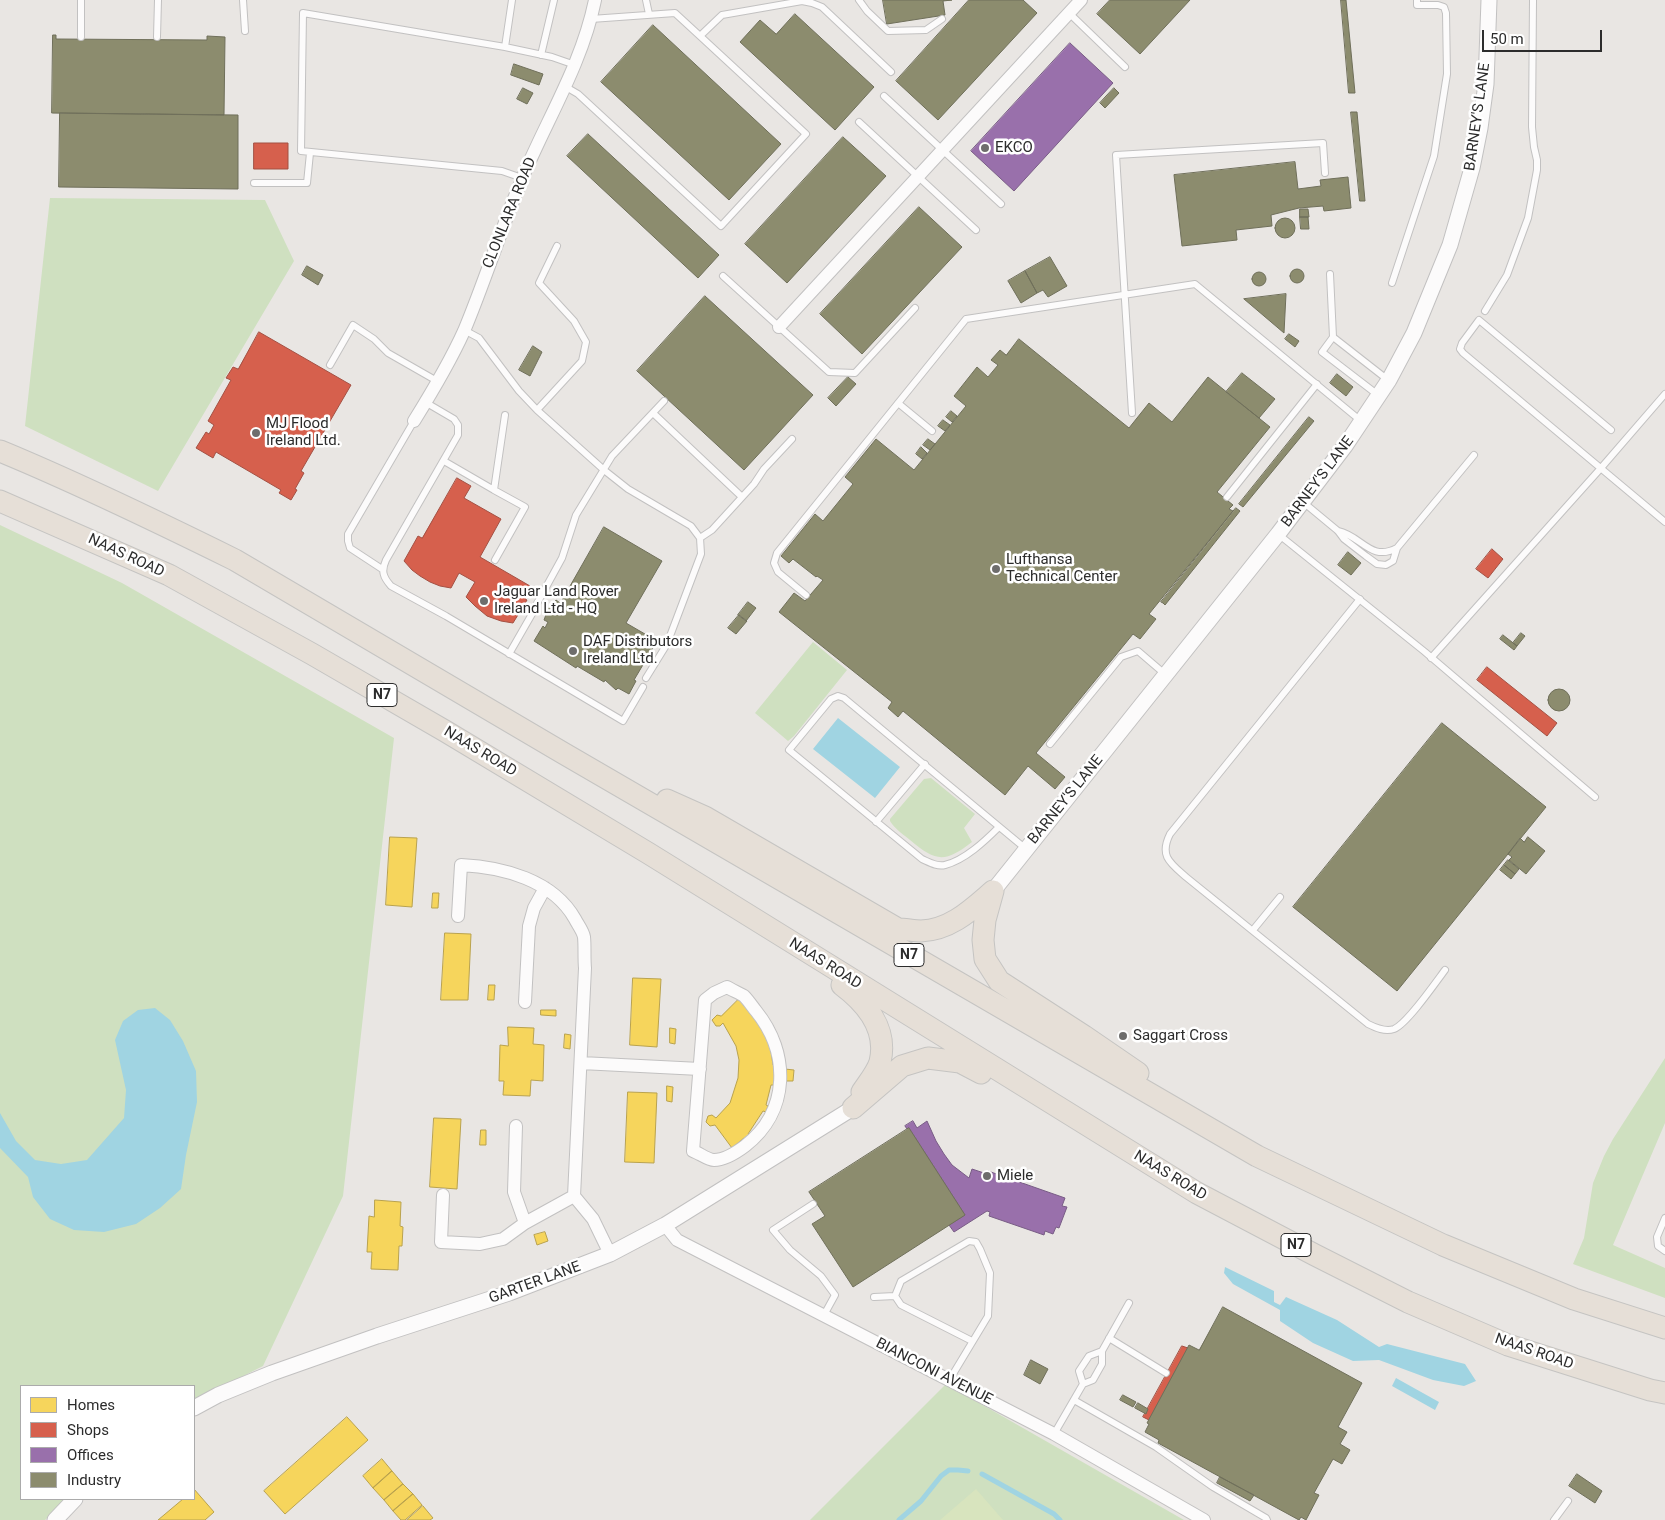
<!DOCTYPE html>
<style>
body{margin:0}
#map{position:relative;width:1665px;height:1520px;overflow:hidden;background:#e9e6e3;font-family:Roboto,sans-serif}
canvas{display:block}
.legend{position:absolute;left:20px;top:1385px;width:175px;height:115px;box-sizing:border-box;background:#fff;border:1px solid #ababab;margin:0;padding:6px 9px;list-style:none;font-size:15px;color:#2c2c2c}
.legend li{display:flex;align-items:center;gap:10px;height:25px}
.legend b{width:25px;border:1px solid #ababab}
.scale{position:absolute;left:1482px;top:30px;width:120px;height:22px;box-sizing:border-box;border:2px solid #2c2c2c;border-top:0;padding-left:6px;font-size:15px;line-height:18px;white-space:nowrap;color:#2c2c2c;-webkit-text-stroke:4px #fff;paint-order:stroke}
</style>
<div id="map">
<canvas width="1665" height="1520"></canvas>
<ul class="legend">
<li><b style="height:14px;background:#f6d55c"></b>Homes</li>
<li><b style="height:14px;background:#d6604d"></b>Shops</li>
<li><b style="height:14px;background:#9970ab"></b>Offices</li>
<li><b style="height:14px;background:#8c8c6e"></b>Industry</li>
</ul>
<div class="scale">50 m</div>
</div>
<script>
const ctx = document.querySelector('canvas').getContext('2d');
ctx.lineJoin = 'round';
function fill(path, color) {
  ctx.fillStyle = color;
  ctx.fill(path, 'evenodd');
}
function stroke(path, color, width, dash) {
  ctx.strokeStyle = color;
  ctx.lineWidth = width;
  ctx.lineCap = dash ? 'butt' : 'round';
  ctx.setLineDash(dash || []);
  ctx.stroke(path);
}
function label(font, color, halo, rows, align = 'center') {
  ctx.font = font + ' Roboto,sans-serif';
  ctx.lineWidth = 5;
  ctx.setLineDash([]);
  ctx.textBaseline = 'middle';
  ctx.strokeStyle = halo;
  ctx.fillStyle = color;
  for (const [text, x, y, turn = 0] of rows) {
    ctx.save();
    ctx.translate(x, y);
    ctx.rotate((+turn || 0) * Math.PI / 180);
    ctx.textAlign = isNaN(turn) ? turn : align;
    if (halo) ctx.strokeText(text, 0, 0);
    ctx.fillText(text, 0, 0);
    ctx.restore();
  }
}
fill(new Path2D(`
 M 50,198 L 265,200 L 294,261 L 158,491 L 25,426 Z
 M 0,525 L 122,583 L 394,738 L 343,1196 L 263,1366 L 194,1401 L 194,1386 L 21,1386 L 21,1499 L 68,1499 L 45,1520 L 0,1520 Z
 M 813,642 L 847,670 L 794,736 L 788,741 L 755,713 Z
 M 931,778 L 975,814 L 964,828 L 972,842 C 945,863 936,862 910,840 C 904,835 895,829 890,821 L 890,819 L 924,779 Z
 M 1665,1058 L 1665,1123 L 1613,1245 L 1665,1268 L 1665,1298 L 1573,1264 L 1584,1238 L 1593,1183 L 1604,1156 L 1613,1139 Z
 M 946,1384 L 1184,1520 L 810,1520 Z`), '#cfe0c0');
fill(new Path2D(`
 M 976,1489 L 1003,1520 L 940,1520 Z`), '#d8e4be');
fill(new Path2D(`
 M 838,718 L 900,767 L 875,798 L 813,749 Z
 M 155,1008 L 170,1020 L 183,1041 L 196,1071 L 197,1102 L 186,1155 L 181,1189 L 160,1208 L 136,1224 L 104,1232 L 74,1230 L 50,1219 L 33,1197 L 28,1177 L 0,1148 L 0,1113 L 16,1141 L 35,1160 L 61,1164 L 87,1160 L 124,1118 L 126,1090 L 115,1040 L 123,1021 L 138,1010 Z
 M 1225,1267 L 1274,1291 L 1274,1302 L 1280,1305 L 1286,1297 L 1337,1320 L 1379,1347 L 1387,1344 L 1465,1364 L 1476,1381 L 1464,1386 L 1433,1380 L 1379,1360 L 1353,1361 L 1313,1343 L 1280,1321 L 1280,1310 L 1233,1284 L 1224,1273 Z
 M 1396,1378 L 1439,1402 L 1435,1410 L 1392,1386 Z`), '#a0d4e2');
const homes = new Path2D(`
 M 390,837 L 417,838 L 412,907 L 386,905 Z
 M 433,893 L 439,893 L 438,908 L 432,908 Z
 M 445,933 L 471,934 L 468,1000 L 441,1000 Z
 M 633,978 L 661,979 L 657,1047 L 630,1045 Z
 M 489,985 L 495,985 L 494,1000 L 488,1000 Z
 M 742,996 L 770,1044 L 773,1065 L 776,1065 L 775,1085 L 771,1085 L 766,1105 L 768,1106 L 766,1112 L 763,1111 L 748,1134 L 750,1136 L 746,1140 L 744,1138 L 732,1148 L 715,1125 L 710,1126 L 706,1122 L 708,1116 L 712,1115 L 716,1118 L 730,1103 L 738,1078 L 739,1060 L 736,1046 L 723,1023 L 720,1026 L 716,1026 L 712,1020 L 717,1015 L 721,1016 Z
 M 541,1010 L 556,1010 L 556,1016 L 541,1015 Z
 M 508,1027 L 534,1028 L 533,1044 L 544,1045 L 543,1081 L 531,1080 L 530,1096 L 503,1095 L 504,1081 L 499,1081 L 500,1045 L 508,1046 Z
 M 670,1028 L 676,1029 L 675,1044 L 670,1043 Z
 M 565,1034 L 571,1035 L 570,1049 L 564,1048 Z
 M 785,1069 L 794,1070 L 793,1081 L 785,1081 Z
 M 667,1086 L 673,1087 L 672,1102 L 667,1101 Z
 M 628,1092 L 657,1093 L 654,1163 L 625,1162 Z
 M 434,1118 L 461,1119 L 457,1189 L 430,1187 Z
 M 481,1130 L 486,1130 L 486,1145 L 480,1145 Z
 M 375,1200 L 401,1202 L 400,1226 L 403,1227 L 402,1246 L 399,1246 L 398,1270 L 371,1269 L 372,1252 L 367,1252 L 369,1216 L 374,1217 Z
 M 545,1232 L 548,1241 L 537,1245 L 534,1235 Z
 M 347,1417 L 368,1440 L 285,1514 L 264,1491 Z
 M 382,1459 L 392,1471 L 373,1488 L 363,1476 Z
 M 392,1471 L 403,1484 L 384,1500 L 373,1488 Z
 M 403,1484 L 413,1494 L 393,1511 L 384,1500 Z
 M 194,1489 L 214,1512 L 205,1520 L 158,1520 L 183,1499 L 194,1499 Z
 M 413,1494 L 422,1505 L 405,1520 L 401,1520 L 393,1511 Z
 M 423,1506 L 433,1518 L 430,1520 L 407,1520 Z`);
fill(homes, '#f6d55c');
stroke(homes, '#b9a24e', 1);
const shops = new Path2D(`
 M 254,143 L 288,143 L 288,169 L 254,169 Z
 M 259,332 L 351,385 L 301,471 L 304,473 L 295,489 L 297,490 L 291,500 L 279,493 L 281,490 L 216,452 L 213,458 L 196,448 L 206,432 L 209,434 L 214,425 L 208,421 L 231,380 L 226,378 L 233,367 L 238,369 Z
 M 457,478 L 471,486 L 464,498 L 501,519 L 480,557 L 530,586 L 529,588 L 531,589 L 525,599 L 527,600 L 513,623 L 501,621 L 487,616 L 475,606 L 466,597 L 475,582 L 459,573 L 451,588 L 440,586 L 430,582 L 420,576 L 412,570 L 404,561 L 418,536 L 422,538 Z
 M 1492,549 L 1503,559 L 1488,578 L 1476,569 Z
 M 1487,667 L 1557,723 L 1547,736 L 1477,680 Z
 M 1182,1346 L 1188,1348 L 1149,1420 L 1143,1417 Z`);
fill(shops, '#d6604d');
stroke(shops, '#a35043', 1);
const offices = new Path2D(`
 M 1070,43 L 1113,83 L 1014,191 L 971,151 Z
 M 913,1121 L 917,1128 L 927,1121 L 936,1141 L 944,1154 L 952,1165 L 969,1178 L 972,1169 L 987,1174 L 988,1171 L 1065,1198 L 1062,1206 L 1067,1207 L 1059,1228 L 1056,1227 L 1053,1234 L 1045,1231 L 1044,1235 L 989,1216 L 990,1212 L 987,1211 L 954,1232 L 949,1225 L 965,1215 L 909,1128 L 907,1129 L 905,1126 Z`);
fill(offices, '#9970ab');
stroke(offices, '#785c85', 1);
const industry = new Path2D(`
 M 883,0 L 952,0 L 943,1 L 945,15 L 887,24 Z
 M 969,0 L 1023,0 L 1037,13 L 938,120 L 896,81 Z
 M 1110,0 L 1190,0 L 1140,54 L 1097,14 Z
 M 1341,0 L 1346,0 L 1355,93 L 1349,93 Z
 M 795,14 L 874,87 L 835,130 L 740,42 L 760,20 L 776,34 Z
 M 653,25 L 781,144 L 729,200 L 601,82 Z
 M 53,35 L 56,35 L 56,39 L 207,40 L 207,36 L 225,37 L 224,115 L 52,113 Z
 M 514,64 L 543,74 L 539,85 L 511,75 Z
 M 523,88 L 533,93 L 527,104 L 517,99 Z
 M 1114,88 L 1119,93 L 1105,108 L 1100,103 Z
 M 1351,112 L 1357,112 L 1365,201 L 1360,201 Z
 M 60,113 L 238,115 L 238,189 L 59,187 Z
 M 588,134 L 719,255 L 698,278 L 567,156 Z
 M 843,137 L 886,176 L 787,283 L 745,244 Z
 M 1295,162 L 1298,189 L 1321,186 L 1320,180 L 1348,177 L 1351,208 L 1324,211 L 1323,206 L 1299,208 L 1271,215 L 1272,226 L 1236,230 L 1237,240 L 1182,246 L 1174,175 Z
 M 919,207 L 962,247 L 862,354 L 820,314 Z
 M 1300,209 L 1308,209 L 1309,217 L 1300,217 Z
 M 1300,217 L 1308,217 L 1309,229 L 1301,229 Z
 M1275 228a10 10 0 1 1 20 0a10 10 0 1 1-20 0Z
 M 1050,257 L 1067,286 L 1048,297 L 1043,290 L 1037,293 L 1025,271 Z
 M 307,266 L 323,275 L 318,285 L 302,275 Z
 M1290 276a7 7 0 1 1 14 0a7 7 0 1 1-14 0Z
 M 1025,271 L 1037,293 L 1021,303 L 1008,281 Z
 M1252 279a7 7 0 1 1 14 0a7 7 0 1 1-14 0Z
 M 1286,294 L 1284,333 L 1244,299 Z
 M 705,296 L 813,395 L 744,470 L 637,371 Z
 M 1289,334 L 1299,341 L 1295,347 L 1285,339 Z
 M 1019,339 L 1129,428 L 1149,403 L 1172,422 L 1208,377 L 1270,427 L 1217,492 L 1233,505 L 1229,509 L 1233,511 L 1149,614 L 1156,619 L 1140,639 L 1133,634 L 1036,753 L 1065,777 L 1055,789 L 1028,766 L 1005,795 L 903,711 L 898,717 L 888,708 L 892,702 L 779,612 L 794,593 L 805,601 L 823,580 L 817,576 L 816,577 L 793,559 L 789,563 L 781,556 L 815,514 L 823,521 L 853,484 L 845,477 L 876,439 L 914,470 L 966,406 L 954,396 L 977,367 L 988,377 L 998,365 L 991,360 L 1000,350 L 1006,355 Z
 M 533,346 L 542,352 L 530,376 L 519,370 Z
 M 1242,373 L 1275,399 L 1259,418 L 1226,392 Z
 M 1337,374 L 1353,387 L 1346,396 L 1330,383 Z
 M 848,377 L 856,384 L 836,406 L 828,398 Z
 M 951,411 L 957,416 L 952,422 L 946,417 Z
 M 1309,417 L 1314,421 L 1243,507 L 1239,504 Z
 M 943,420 L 950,425 L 945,431 L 938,426 Z
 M 928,439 L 935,444 L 930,450 L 923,445 Z
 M 921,447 L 927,453 L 922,459 L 916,454 Z
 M 1236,508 L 1240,511 L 1165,605 L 1163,603 L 1161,602 Z
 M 604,527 L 662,561 L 626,623 L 657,641 L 634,680 L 636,681 L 629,694 L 618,688 L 616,690 L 605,680 L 604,682 L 577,666 L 576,668 L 534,641 L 543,626 L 545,628 L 548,622 L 544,620 L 548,609 L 556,600 L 560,603 Z
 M 1348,552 L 1361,563 L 1351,575 L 1338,565 Z
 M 748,602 L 756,608 L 746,621 L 738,615 Z
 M 739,615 L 747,621 L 736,634 L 728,628 Z
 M 1521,633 L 1525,636 L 1517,646 L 1513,643 Z
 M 1503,635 L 1517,646 L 1514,650 L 1500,639 Z
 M1548 700a11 11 0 1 1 22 0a11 11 0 1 1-22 0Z
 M 1442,723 L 1546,807 L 1397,991 L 1293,907 Z
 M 1528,837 L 1545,851 L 1526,874 L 1509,860 L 1512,857 L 1508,854 L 1520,838 L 1524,842 Z
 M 1508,860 L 1519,869 L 1515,874 L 1504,865 Z
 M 1504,865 L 1515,874 L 1511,879 L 1500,870 Z
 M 909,1128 L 965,1215 L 853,1287 L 812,1224 L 825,1216 L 809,1192 Z
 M 1223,1307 L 1362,1383 L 1338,1427 L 1347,1432 L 1340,1444 L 1350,1450 L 1342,1464 L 1333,1459 L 1314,1493 L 1319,1495 L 1306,1520 L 1301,1517 L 1299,1520 L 1158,1443 L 1159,1440 L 1145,1432 L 1149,1424 L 1147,1423 L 1189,1345 L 1199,1350 Z
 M 1031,1360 L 1048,1369 L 1040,1384 L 1024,1375 Z
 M 1123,1395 L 1136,1402 L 1133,1407 L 1120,1400 Z
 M 1138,1403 L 1148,1409 L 1146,1414 L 1135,1408 Z
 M 1577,1474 L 1602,1491 L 1595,1503 L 1569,1486 Z
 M 1220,1477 L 1254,1495 L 1250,1501 L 1217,1483 Z`);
fill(industry, '#8c8c6e');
stroke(industry, '#6f6f5a', 1);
stroke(new Path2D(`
 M 982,1474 L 1054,1514 L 1060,1520
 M 899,1520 L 921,1501 L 941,1476 L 949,1470 L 958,1470 L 968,1471`), '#a0d4e2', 5);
const service = new Path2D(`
 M 81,0 L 81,37
 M 243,0 L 245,31
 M 646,0 L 649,14
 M 859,0 L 867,11 L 888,31 L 926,30 L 942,19
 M 1069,13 L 1125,67
 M 591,19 L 675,13 L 700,36 L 722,15 L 802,1 L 812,3 L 822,7 L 891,72
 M 157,37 L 158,0
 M 505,47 L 512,0
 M 541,55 L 554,0
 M 566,87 L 578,94 L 721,226 L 806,134 L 700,36
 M 884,96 L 1001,204
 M 859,122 L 976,230
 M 522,178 L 502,171 L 301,151 L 303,13 L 505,47 L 552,57 L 575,65
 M 254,183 L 307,183 L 310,153
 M 1330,274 L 1333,337
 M 723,276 L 829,372 L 855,373 L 915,308
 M 1392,283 L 1434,156 L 1447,74 L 1446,13 L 1444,7 L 1438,5 L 1417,5 L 1417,0
 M 1485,311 L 1507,275 L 1528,218 L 1537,170 L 1537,160 L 1534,147 L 1532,127 L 1533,0
 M 464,330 L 479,338 L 519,391 L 537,410 L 604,470 L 628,489 L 691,526 L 700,538 L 701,554 L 667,644 L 646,678
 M 330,365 L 353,325 L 374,339 L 388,353 L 437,381
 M 1378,395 L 1322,352 L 1333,337 L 1388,380
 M 425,402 L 454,419 L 458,425 L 458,435 L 386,560 C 381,571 383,577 391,586 L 446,616 L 623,721 L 643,687
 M 898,403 L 932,431
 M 537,410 L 582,361 L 586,342 L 574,321 L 539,283 L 557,246
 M 653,413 L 742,497
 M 1132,413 L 1116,155 L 1323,143 L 1325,173
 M 1611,430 L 1479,320 L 1462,343 L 1460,349 L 1463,353 L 1665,522
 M 444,461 L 494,490
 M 1227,497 L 1317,384
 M 1303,502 L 1338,531 L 1344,539 L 1366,556 L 1377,564 L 1386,565 L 1393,561 L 1397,548 L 1474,455
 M 1338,531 C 1362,536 1370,562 1397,548
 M 1278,534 L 1425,652 L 1595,797
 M 700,538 L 712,530 L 754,484 L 764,469 L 792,439
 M 495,560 L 525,507 L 494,490 L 505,415
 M 382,569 L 350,548 L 348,541 L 348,534 L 414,421
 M 806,595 L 778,572 L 774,563 L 777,553 L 966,319 L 1195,284 L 1361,421
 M 1360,599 L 1170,834 C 1159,856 1170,863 1186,877 L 1368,1024 C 1376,1028 1385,1032 1394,1029 C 1407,1024 1436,982 1445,970
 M 534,609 L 562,558 L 576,515 L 612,456 L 664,401
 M 509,654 L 532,614
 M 1431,658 L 1601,468 L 1665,394
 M 1050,744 L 1121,657 L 1138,651 L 1166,675
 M 876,822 L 925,764
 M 999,827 C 985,841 965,860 945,865 C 937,867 929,862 922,859 L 789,750 L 831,699 L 838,696 L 844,698 L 1026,849
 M 1253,930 L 1280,897
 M 813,1204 L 773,1230 L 790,1250 L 821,1276 L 835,1295 L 824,1315
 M 1665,1218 L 1657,1237 L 1658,1246 L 1665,1251
 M 874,1297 L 895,1296
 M 1109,1338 L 1166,1373
 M 950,1379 L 988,1316 L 990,1273 L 980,1249 L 976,1242 L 969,1241 L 901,1281 L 895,1296 L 901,1305 L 972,1341
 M 1083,1384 L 1079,1371 L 1089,1356 L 1102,1351
 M 1074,1400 L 1156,1447 L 1213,1487 L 1266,1518 L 1267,1520
 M 1054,1434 L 1083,1384 L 1093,1380 L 1102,1364 L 1102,1351 L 1129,1303
 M 1554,1520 L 1568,1501`);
const minor = new Path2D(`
 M 779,327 L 1081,0
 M 414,421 C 432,392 450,362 464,331 C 485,281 501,229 522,179 C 547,119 582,64 595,0
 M 458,916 L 461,865 C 503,867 553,880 575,919 C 578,925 583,931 584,937 C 585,946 584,958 585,968 L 574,1196 L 593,1219 L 610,1254
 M 727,987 C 732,990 739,993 744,996 C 748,1000 752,1006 756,1011 C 790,1053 790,1111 745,1146 C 737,1152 725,1160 714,1160 C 708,1160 699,1153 693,1151 L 705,1000 L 714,993 Z
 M 525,1002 L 529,926 L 534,908 L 545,888
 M 581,1063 L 700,1069
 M 516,1126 L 514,1192 L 525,1223
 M 443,1195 L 441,1242 L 480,1244 L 503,1239 L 525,1223 L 574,1196
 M 665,1225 L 677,1240 L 1054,1434 L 1204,1520`);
const tertiary = new Path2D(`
 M 993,891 L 1278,534 L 1345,446 L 1389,380 L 1414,333 L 1450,245 L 1472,168 L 1480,128 L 1486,84 L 1489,0
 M 194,1408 L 218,1395 L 272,1373 L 377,1336 L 509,1293 L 610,1254 L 665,1225 L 853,1108
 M 55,1520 L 75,1499`);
const trunk = new Path2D(`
 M 0,451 C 80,484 158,522 235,560 L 563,753 L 1257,1156 L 1443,1245 L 1574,1299 L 1665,1328
 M 0,501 L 169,575 L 312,654 L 445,731 L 648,853 L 1197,1193 L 1315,1255 L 1408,1302 L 1508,1345 L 1650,1390 L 1665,1393
 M 667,800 L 705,817 L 898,929 C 905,929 914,931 921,931 C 951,930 972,909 993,891
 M 993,891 L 985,920 L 983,940 L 985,959 L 999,981 L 1084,1036 L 1138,1073
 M 842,985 C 866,1003 888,1029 880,1062 C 877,1072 868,1083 862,1092
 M 853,1108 L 902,1066 L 928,1058 L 960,1062 L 981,1073`);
stroke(service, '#c2c1c1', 8);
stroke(minor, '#c2c1c1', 14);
stroke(tertiary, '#c2c1c1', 17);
stroke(trunk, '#c5c4c2', 23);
stroke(service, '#fcfbfb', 6);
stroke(minor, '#fcfbfb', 12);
stroke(tertiary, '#fcfbfb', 15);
stroke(trunk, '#e6dfd7', 21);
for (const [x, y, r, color] of [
 [985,148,5,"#6e6d6c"],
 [256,433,5,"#6e6d6c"],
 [996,569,5,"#6e6d6c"],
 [484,601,5,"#6e6d6c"],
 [573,651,5,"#6e6d6c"],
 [1123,1036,5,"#6e6d6c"],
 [987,1176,5,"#6e6d6c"]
]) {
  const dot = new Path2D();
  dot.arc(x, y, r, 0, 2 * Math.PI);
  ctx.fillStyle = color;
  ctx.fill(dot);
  stroke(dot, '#fff', 2);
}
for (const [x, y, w] of [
 [382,695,30],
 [909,955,30],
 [1296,1245,30]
]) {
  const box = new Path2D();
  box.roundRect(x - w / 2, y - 11.5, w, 23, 4);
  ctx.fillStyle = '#fff';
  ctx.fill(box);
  stroke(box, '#2c2c2c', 1);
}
label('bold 14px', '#2c2c2c', null, [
 ["N7",382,695],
 ["N7",909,955],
 ["N7",1296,1245]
]);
label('15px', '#2c2c2c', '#fff', [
 ["BARNEY'S LANE",1478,117,-82],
 ["CLONLARA ROAD",510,213,-68],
 ["BARNEY'S LANE",1318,482,-53],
 ["NAAS ROAD",126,556,25],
 ["NAAS ROAD",480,752,31],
 ["BARNEY'S LANE",1066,800,-51],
 ["NAAS ROAD",825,964,32],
 ["NAAS ROAD",1170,1176,31],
 ["GARTER LANE",535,1283,-20],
 ["NAAS ROAD",1534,1352,19],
 ["BIANCONI AVENUE",934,1372,27]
]);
label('15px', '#2c2c2c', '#fff', [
 ["EKCO",995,148],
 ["MJ Flood",266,424],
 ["Ireland Ltd.",266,441],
 ["Lufthansa",1006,560],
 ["Technical Center",1006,577],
 ["Jaguar Land Rover",494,592],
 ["Ireland Ltd - HQ",494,609],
 ["DAF Distributors",583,642],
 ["Ireland Ltd.",583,659],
 ["Saggart Cross",1133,1036],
 ["Miele",997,1176]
], 'left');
</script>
